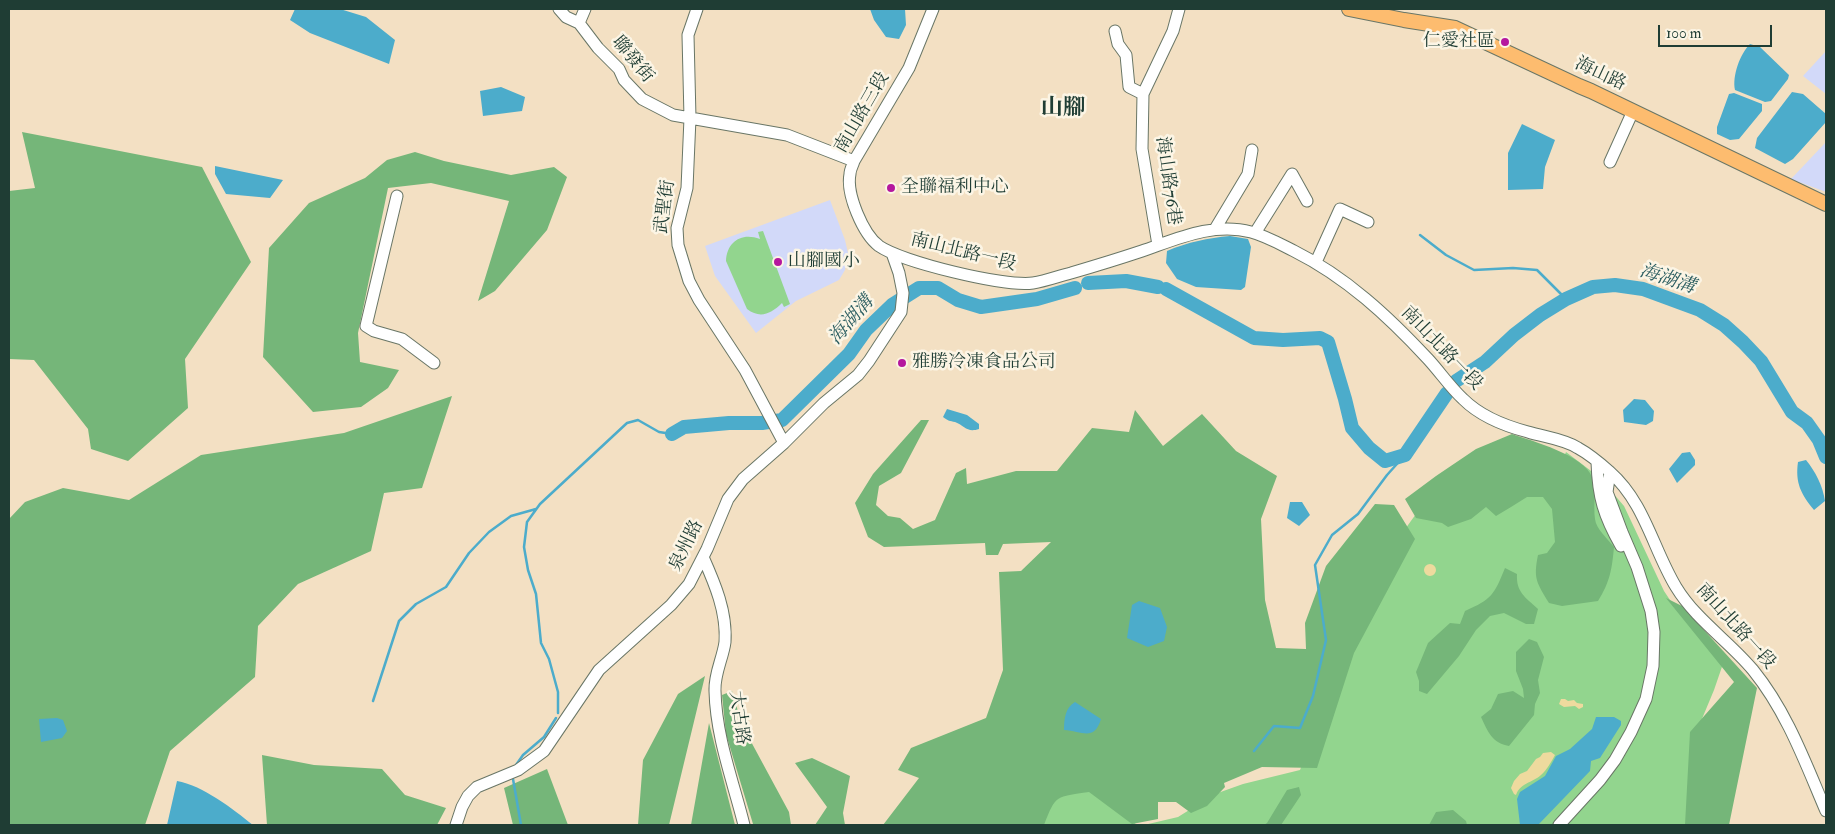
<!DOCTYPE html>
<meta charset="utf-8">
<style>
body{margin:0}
#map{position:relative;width:1835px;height:834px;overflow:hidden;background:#f3e0c3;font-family:"IM FELL Double Pica",serif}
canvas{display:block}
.frame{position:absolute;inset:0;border:10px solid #1f3d34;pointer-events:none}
.scale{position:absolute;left:1658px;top:25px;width:114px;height:22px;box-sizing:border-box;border:2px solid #1f3d34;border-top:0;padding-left:6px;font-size:15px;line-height:18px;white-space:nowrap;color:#1f3d34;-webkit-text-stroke:4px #fcf5e5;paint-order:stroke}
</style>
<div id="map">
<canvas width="1835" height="834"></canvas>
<div class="frame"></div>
<div class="scale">100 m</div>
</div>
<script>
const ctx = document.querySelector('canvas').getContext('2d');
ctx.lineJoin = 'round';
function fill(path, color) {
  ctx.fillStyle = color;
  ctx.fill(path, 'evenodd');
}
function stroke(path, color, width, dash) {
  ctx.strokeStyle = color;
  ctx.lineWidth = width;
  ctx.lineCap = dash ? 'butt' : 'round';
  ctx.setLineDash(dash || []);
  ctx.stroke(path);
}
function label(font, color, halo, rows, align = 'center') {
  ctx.font = font + ' "IM FELL Double Pica","Noto Serif TC",serif';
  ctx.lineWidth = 5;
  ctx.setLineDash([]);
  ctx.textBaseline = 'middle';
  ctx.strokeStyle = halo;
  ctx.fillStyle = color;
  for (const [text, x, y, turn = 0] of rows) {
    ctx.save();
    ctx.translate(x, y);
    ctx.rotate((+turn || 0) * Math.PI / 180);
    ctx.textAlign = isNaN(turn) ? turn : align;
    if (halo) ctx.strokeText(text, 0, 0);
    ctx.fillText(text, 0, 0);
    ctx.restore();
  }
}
fill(new Path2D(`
 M 1826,51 L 1826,94 L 1803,76 Z
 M 1826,142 L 1826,192 L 1791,179 Z
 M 830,200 L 845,240 L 848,253 L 845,270 L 839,280 L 796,301 L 756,333 L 715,276 L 705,246 Z`), '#d2d9f9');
fill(new Path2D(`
 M 763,231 L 790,304 L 784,307 L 782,303 C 771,314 760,319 747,309 L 726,261 C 727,241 742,232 760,239 L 758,232 Z
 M 1566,452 L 1599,477 L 1624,506 L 1664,591 L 1676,609 L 1725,658 L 1714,690 L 1699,726 L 1701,825 L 1144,825 L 1178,817 L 1215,794 L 1243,784 L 1300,770 L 1379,565 L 1416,514 L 1553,484 Z
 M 1094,788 L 1137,825 L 1036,825 L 1050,793 Z`), '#92d58e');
fill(new Path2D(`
 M 22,132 L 202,167 L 251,262 L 185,359 L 188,408 L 128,461 L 91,449 L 88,429 L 34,360 L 9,359 L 9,191 L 35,188 Z
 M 415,152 L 444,161 L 511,175 L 554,167 L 567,177 L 547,230 L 495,291 L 478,301 L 509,201 L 431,183 L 388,188 L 358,333 L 360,362 L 399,370 L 388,388 L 361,407 L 313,412 L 263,357 L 269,248 L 309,203 L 365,178 L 387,160 Z
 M 452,396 L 422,488 L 384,493 L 371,551 L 298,584 L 258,626 L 255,677 L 170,751 L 145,825 L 9,825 L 9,519 L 25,502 L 63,488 L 129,500 L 201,455 L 344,433 Z
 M 1135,410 L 1163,446 L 1202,414 L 1236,451 L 1277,476 L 1261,519 L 1265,600 L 1276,648 L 1306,649 L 1305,623 L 1326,566 L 1375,504 L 1394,505 L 1415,539 L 1354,653 L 1317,768 L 1262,767 L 1224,783 L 1225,787 L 1207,806 L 1191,813 L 1176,802 L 1158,802 L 1158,819 L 1132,824 L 1089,792 C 1056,797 1056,794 1044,825 L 883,825 L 919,778 L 898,770 L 911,748 L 986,718 L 1003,670 L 999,572 L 1021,571 L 1051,542 L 1003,544 L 998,555 L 986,555 L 985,543 L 884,547 L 868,537 L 855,503 L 873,474 L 921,420 L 929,420 L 901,473 L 879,486 L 876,505 L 888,516 L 900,518 L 913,529 L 935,520 L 956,473 L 966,468 L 967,484 L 1016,471 L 1057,471 L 1092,428 L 1129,432 Z
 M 1512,434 C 1532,441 1584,455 1592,477 C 1597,490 1593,505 1595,519 C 1596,529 1608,539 1614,547 C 1612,569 1610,582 1598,601 L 1562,606 L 1549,603 C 1537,583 1533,579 1538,555 L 1547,553 L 1555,542 L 1552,509 L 1543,497 L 1527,497 L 1511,507 L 1496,516 L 1486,507 L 1471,519 L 1448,527 L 1442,523 L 1416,518 L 1405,499 L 1436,476 L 1476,449 Z
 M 1505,568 L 1517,574 C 1516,592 1525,597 1538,609 L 1534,624 L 1526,624 L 1504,613 L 1490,616 L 1476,630 L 1459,656 L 1427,694 L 1419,691 L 1419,681 L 1416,672 L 1428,643 L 1450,623 L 1460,624 L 1465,611 C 1492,599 1494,595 1505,568 Z
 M 1666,598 L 1682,606 L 1757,688 L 1729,825 L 1685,825 L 1690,732 L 1734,682 Z
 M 1529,639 L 1537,642 L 1544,657 L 1538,680 L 1540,693 L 1535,704 L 1534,715 L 1509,746 C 1492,743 1488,732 1481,717 L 1491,709 L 1498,694 L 1513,691 L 1524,698 L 1523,689 L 1516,671 L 1516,652 Z
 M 705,676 L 669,825 L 638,825 L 643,760 L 678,694 Z
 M 732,691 L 742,725 L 789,812 L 791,825 L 753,824 L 726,734 L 722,695 Z
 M 709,723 L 735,825 L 691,825 Z
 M 262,755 L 314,765 L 382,769 L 405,795 L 446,808 L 437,825 L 267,825 Z
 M 812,758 L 850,776 L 843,813 L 845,825 L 815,825 L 827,807 L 795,763 Z
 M 547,769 L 568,825 L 513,825 L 504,788 Z
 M 1299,787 L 1301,795 L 1281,825 L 1264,825 L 1267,823 L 1287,790 Z
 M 1453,810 L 1466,821 L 1467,825 L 1429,825 L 1436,812 Z`), '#75b679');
fill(new Path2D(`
 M1424 570a6 6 0 1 1 12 0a6 6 0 1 1-12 0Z
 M 1561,699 L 1565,699 L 1568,701 L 1574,700 L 1577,703 L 1583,704 L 1583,707 L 1579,709 L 1575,706 L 1564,707 L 1559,704 Z
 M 1551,752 L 1555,755 C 1551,762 1547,770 1541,775 C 1532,783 1520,783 1516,795 L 1514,794 L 1511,788 L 1514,781 L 1520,774 L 1527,771 L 1536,759 L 1540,757 L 1543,753 Z`), '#eeda9e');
fill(new Path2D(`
 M 295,9 L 340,9 L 366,17 L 395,40 L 389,64 L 310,33 L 290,20 Z
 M 870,9 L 905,9 L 906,25 L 899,39 L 886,37 L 874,20 Z
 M 1750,44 L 1760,47 L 1789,75 L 1788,79 L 1771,101 L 1765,102 L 1735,90 C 1732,76 1740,54 1750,44 Z
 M 501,87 L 525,97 L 522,111 L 483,116 L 480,91 Z
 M 1792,92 L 1803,94 L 1826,114 L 1826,122 L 1793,159 L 1785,164 L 1755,148 L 1757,138 Z
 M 1734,93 L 1762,104 L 1762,111 L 1739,139 L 1730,140 L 1717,134 L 1717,127 L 1729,94 Z
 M 1522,124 L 1555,140 L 1545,167 L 1543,189 L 1508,190 L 1508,153 Z
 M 215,166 L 283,180 L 270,198 L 226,194 L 215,174 Z
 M 1230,236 L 1248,239 L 1251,247 L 1245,287 L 1241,290 L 1196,287 L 1177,279 L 1166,263 L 1167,251 C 1188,242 1208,238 1230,236 Z
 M 1634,399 L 1645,400 L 1654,411 L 1653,421 L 1646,425 L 1624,422 L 1623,410 Z
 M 947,409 L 967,415 L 979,424 L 979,429 C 967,433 965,426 955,422 C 950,421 948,421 943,417 Z
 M 1690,452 L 1695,460 L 1695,465 L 1677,483 L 1669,469 L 1682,453 Z
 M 1806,460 C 1815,471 1823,486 1825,501 L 1814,510 C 1801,494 1795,483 1798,462 Z
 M 1290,502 L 1302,502 L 1310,515 L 1299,526 L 1287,518 Z
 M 1139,601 L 1160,608 L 1167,627 L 1164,641 L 1148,647 L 1127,638 L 1132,605 Z
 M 1075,702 L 1101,719 C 1094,742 1082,731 1064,730 C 1064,719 1065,708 1075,702 Z
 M 1596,717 L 1614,717 L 1621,721 L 1621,725 L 1600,758 L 1591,761 L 1590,771 L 1538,825 L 1520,825 L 1517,799 L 1520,792 L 1545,776 L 1556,756 L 1570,749 L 1592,729 Z
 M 57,718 L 63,720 L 67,731 L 62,738 L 41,742 L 39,719 Z
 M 177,781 C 202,785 233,809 253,825 L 167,825 Z`), '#4caccb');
stroke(new Path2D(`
 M 1420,235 L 1446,255 L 1474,270 L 1513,268 L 1537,270 L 1566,299
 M 373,701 L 399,621 L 416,604 L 446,587 L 469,553 L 489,532 L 511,516 L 536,509
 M 558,713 L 558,692 L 549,659 L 541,643 L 536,594 L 528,570 L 524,547 L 527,522 L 540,504 L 627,423 L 638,420 L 659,432 L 672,434
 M 1254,751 L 1274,726 L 1300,728 L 1313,696 L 1326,640 L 1315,565 L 1332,535 L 1358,514 L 1387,475 L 1405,455
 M 516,765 L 523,755 L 544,737 L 556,718
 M 513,779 L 521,825`), '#4caccb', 2.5);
stroke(new Path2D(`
 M 1088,283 L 1126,281 L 1158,287
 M 1166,289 L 1254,338 L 1283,340 L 1320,338 L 1328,342 L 1345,399 L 1352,428 L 1369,448 L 1385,461 L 1405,455 L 1447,393
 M 1456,381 L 1485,362 L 1514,335 L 1540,315 L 1566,299 L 1593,287 L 1615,285 L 1643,289 L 1700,310 L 1724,325 L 1743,342 L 1761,361 L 1792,412 L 1807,423 L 1819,440 L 1826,457
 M 672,434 L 684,427 L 729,423 L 762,423 L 782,420 L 849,354 L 866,330 L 892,305 L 919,288 L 938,288 L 958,300 L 981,307 L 1037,299 L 1075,288`), '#4caccb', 14);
const minor = new Path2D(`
 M 559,9 L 566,17 L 579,23 L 598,48 L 619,69 L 624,80 L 642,99 L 673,115 L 787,135 L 854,161
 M 697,9 L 688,35 L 690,118 L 687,188 L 677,228 L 678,245 L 689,281 L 699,300 L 745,370 L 784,443
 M 933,9 L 909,68 L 854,161 C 853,165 850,169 850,174 C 846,194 863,234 879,246 C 902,262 1004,287 1033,283 C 1046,281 1059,276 1071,273 C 1095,266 1118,259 1142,251 C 1177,239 1213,222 1251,232 C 1266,236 1280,244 1294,251 C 1346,277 1388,316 1428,359 C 1440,372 1450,387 1463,399 C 1480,416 1505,426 1528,432 C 1544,437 1564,439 1578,448 C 1589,454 1601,464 1610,472 C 1645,503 1653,549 1676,587 C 1696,620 1729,641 1753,670 C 1787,712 1805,762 1826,811
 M 579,23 L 585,9
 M 1115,31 L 1118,44 L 1126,55 L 1129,87 L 1143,94
 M 1610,162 L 1633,111
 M 397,196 L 366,326 L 374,331 L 402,339 L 434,363
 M 1215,229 L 1248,174 L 1252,150
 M 1255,233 L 1292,174 L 1307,201
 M 1158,245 L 1142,149 L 1143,94 L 1173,31 L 1179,9
 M 1316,262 L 1340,209 L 1368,222
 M 1597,462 C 1598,497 1604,516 1621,546
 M 703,557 C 715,584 727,612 725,642 C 723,658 714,674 715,691 C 716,737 733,781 744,825
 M 456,825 L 462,807 L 468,796 L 477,787 L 518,770 L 544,751 L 599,670 L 671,605 L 689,584 L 707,549 L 728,499 L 743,479 L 784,443 L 824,403 L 858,375 L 869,361 L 901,312 L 903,293 L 899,273 L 892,253
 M 1559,825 L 1600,780 L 1615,760 L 1631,732 L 1646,699 L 1653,666 L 1654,632 L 1651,611 L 1637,567 L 1622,532 L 1607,492 L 1610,472`);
const major = new Path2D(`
 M 1349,9 L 1404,20 L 1455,28 L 1579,86 L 1591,91 L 1826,204`);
stroke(minor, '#697666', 13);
stroke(major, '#697666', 16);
stroke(minor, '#fff', 11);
stroke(major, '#fdbc6f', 14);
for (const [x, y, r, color] of [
 [1505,42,5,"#b5179e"],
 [891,188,5,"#b5179e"],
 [778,262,5,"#b5179e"],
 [902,363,5,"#b5179e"]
]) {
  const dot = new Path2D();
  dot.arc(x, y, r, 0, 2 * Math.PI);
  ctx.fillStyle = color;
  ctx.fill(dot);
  stroke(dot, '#fcf5e5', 2);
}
label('18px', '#1f3d34', '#fcf5e5', [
 ["仁愛社區",1495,42,"right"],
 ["全聯福利中心",901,188],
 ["山腳國小",788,262],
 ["雅勝冷凍食品公司",912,363]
], 'left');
label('18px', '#1f3d34', '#fcf5e5', [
 ["聯發街",632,60,50],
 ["海山路",1600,75,25],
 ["南山路三段",863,113,-60],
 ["海山路76巷",1167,181,82],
 ["武聖街",666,207,-82],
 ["南山北路一段",963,253,14],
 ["南山北路一段",1441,349,46],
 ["泉州路",687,546,-64],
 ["南山北路一段",1735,627,48],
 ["大古路",738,718,82]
]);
label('italic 19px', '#2c5e61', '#fcf5e5', [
 ["海湖溝",1667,280,18],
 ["海湖溝",852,321,-49]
]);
label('bold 22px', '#1f3d34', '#fcf5e5', [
 ["山腳",1063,109]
]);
</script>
